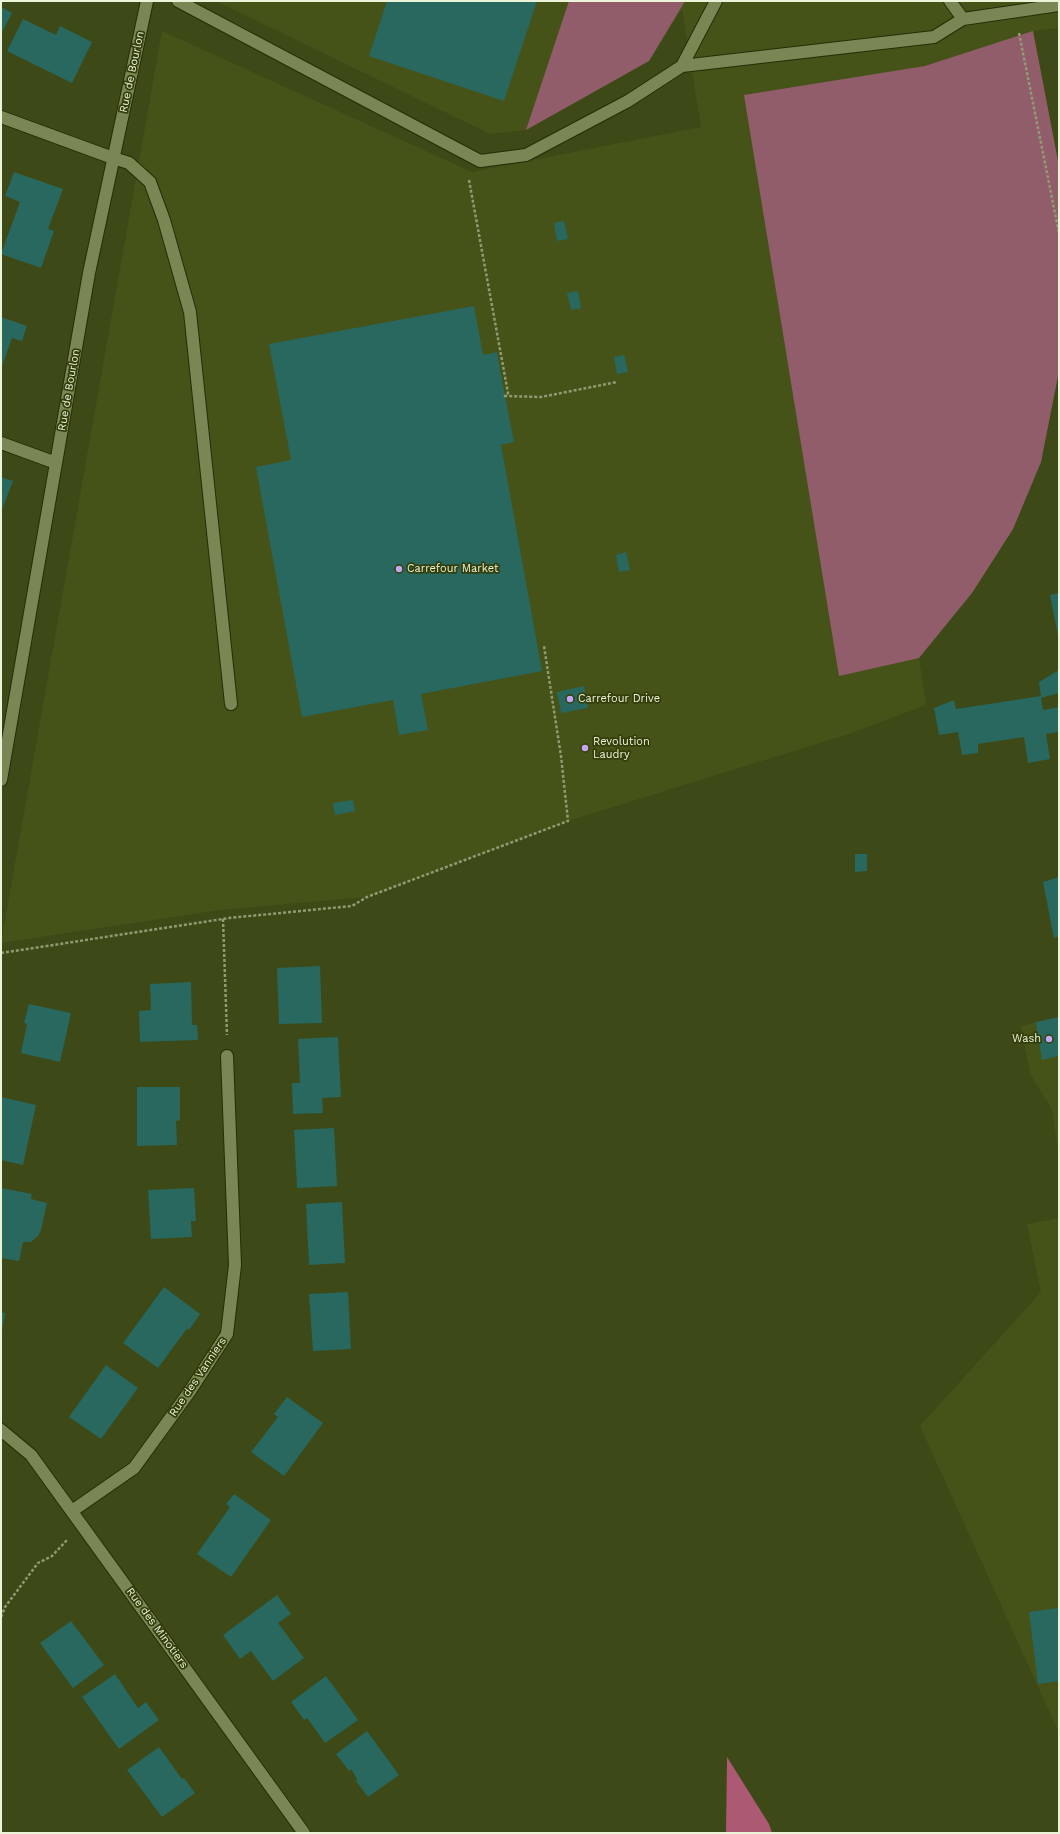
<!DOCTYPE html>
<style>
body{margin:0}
#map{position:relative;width:1060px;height:1834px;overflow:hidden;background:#3d4917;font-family:"Work Sans",sans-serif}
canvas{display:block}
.frame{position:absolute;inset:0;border:2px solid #ebf4d9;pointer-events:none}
</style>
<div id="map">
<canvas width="1060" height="1834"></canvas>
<div class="frame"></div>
</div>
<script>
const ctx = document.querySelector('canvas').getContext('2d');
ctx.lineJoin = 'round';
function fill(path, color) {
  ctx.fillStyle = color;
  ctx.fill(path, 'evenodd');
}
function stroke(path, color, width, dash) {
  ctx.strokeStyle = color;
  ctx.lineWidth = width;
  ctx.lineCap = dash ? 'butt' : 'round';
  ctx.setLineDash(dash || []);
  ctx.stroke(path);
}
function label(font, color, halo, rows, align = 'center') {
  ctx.font = font + ' "Work Sans",sans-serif';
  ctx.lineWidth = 3.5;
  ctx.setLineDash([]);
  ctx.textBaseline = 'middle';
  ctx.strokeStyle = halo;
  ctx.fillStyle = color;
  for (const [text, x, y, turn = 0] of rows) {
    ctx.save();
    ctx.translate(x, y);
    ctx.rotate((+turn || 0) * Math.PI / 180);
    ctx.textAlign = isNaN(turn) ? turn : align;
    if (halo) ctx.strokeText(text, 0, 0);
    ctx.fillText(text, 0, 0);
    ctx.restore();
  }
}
fill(new Path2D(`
 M 216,1 L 1059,1 L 1059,28 L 1033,31 L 1059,166 L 1059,371 L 1041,462 L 1013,529 L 972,593 L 919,658 L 926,705 L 849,734 L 568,821 L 367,897 L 220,910 L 1,943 L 162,31 L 472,172 L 701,127 L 682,9 L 649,61 L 526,130 L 490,134 Z
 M 1059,1017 L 1059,1156 L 1052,1109 L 1030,1074 L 1021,1026 Z
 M 1059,1218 L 1059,1733 L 920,1426 L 1041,1292 L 1027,1224 Z`), '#455318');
fill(new Path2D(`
 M 569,1 L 685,1 L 649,61 L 526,130 Z
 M 1033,31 L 1059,166 L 1059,371 L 1041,462 L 1013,529 L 972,593 L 919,658 L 839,676 L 744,95 L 925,66 Z`), '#915d6b');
fill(new Path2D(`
 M 727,1757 L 769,1824 L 772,1833 L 726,1833 Z`), '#ac5973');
fill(new Path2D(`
 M 387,1 L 537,1 L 504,101 L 369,56 Z
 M 1,7 L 12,13 L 1,34 Z
 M 23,19 L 56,35 L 60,26 L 92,42 L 72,83 L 7,51 Z
 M 14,172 L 63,189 L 48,229 L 54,231 L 41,268 L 1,254 L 20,202 L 5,196 Z
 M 564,221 L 568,239 L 557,241 L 554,223 Z
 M 578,291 L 581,308 L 571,310 L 567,293 Z
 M 474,306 L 483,355 L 497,352 L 505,396 L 514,442 L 501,445 L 542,671 L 421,694 L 428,730 L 399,735 L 393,700 L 302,717 L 256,467 L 291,460 L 269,344 Z
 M 1,317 L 27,326 L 22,341 L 12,338 L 1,369 Z
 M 624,355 L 628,372 L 617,374 L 614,357 Z
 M 1,477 L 13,481 L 1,512 Z
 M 626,552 L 630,570 L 619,572 L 616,555 Z
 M 1059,593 L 1059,636 L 1058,636 L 1050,595 Z
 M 1059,670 L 1059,693 L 1041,698 L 1043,710 L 1059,707 L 1059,732 L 1046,734 L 1050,759 L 1028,763 L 1024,737 L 978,744 L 978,753 L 962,755 L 958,732 L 939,735 L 934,708 L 954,700 L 956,709 L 1041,696 L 1039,682 Z
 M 584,686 L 588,708 L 561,713 L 557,692 Z
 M 353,800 L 355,811 L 335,815 L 333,803 Z
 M 855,854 L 867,854 L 867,871 L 855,872 Z
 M 1059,877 L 1059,936 L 1054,938 L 1043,882 Z
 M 320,966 L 322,1023 L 279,1024 L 277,968 Z
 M 191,982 L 192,1025 L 197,1025 L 198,1040 L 140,1042 L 139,1011 L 151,1010 L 150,984 Z
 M 29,1004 L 71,1013 L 60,1062 L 21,1053 L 27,1024 L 24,1023 Z
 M 1059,1017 L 1059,1056 L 1042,1060 L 1036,1022 Z
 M 338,1037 L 341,1097 L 322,1098 L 323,1113 L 293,1114 L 292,1083 L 300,1083 L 298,1039 Z
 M 137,1087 L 180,1087 L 180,1120 L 176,1121 L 177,1145 L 137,1146 Z
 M 1,1097 L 36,1105 L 23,1165 L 1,1160 Z
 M 334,1128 L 337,1186 L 297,1188 L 294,1130 Z
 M 1,1188 L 32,1194 L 31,1199 L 47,1203 L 41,1230 L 38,1236 L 31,1242 L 23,1242 L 19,1261 L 1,1258 Z
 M 194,1188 L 196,1221 L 191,1221 L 192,1237 L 151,1239 L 148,1190 Z
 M 342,1202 L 345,1263 L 309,1265 L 306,1204 Z
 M 164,1287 L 200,1314 L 189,1330 L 187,1329 L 186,1330 L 158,1368 L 123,1343 Z
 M 348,1292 L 351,1349 L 313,1351 L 309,1294 Z
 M 1,1312 L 5,1313 L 2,1331 L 1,1331 Z
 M 106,1365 L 138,1388 L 101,1439 L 69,1417 Z
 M 287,1397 L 323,1423 L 284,1476 L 251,1452 L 278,1417 L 274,1414 Z
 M 234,1494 L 271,1520 L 231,1577 L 197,1554 L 230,1507 L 226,1504 Z
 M 277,1595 L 291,1614 L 278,1623 L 304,1658 L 273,1681 L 251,1651 L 240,1659 L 223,1635 Z
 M 1059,1608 L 1059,1681 L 1038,1684 L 1029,1612 Z
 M 71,1621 L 104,1665 L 73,1688 L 40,1643 Z
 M 115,1674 L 138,1708 L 146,1702 L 159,1720 L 119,1749 L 82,1697 Z
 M 326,1676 L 358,1720 L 325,1743 L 307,1718 L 304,1720 L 291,1702 Z
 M 367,1731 L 399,1775 L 368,1797 L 356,1781 L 357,1779 L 351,1769 L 349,1771 L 336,1754 Z
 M 159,1747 L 182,1779 L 184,1778 L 195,1793 L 162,1817 L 127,1770 Z`), '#28685e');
const lane = new Path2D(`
 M 178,1 L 480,161 L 526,155 L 628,101 L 682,66 L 934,37 L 963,19 L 1059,5
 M 950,1 L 963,19
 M 682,66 L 716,1
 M 113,158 L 129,163 L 150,182 L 164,220 L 190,312 L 231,704`);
const street = new Path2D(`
 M 1,117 L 113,158
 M 1,443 L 56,463
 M 1,780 L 89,273 L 147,1
 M 1,1430 L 31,1455 L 304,1833
 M 72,1511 L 134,1468 L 190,1391 L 227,1334 L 235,1265 L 227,1056`);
stroke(lane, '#252e07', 14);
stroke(street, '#252e07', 14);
stroke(new Path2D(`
 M 1019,33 L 1059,233
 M 469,180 L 508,393 L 505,396 L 541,397 L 617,382
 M 223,919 L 227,1035
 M 1,953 L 229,918 L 352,906 L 367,897 L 568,821 L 561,756 L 544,646
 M 1,1617 L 5,1607 L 38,1563 L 52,1556 L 67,1540`), '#909a73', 2.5, [3, 2]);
stroke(lane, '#788754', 12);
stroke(street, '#788754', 12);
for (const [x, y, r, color] of [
 [399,569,4,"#c4a7f1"],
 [570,699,4,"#c4a7f1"],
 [585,748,4,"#c4a7f1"],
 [1049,1039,4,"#c4a7f1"]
]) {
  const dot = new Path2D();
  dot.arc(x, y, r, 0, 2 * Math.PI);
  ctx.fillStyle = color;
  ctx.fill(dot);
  stroke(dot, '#333e0a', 1.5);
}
label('11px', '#ebf4d9', '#333e0a', [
 ["Rue de Bourlon",132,72,-78],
 ["Rue de Bourlon",69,390,-80],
 ["Rue des Vanniers",198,1377,-56],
 ["Rue des Minotiers",157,1628,54]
]);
label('11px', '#ebf4d9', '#333e0a', [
 ["Carrefour Market",407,569],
 ["Carrefour Drive",578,699],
 ["Revolution",593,742],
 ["Laudry",593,755],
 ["Wash",1041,1039,"right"]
], 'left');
</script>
